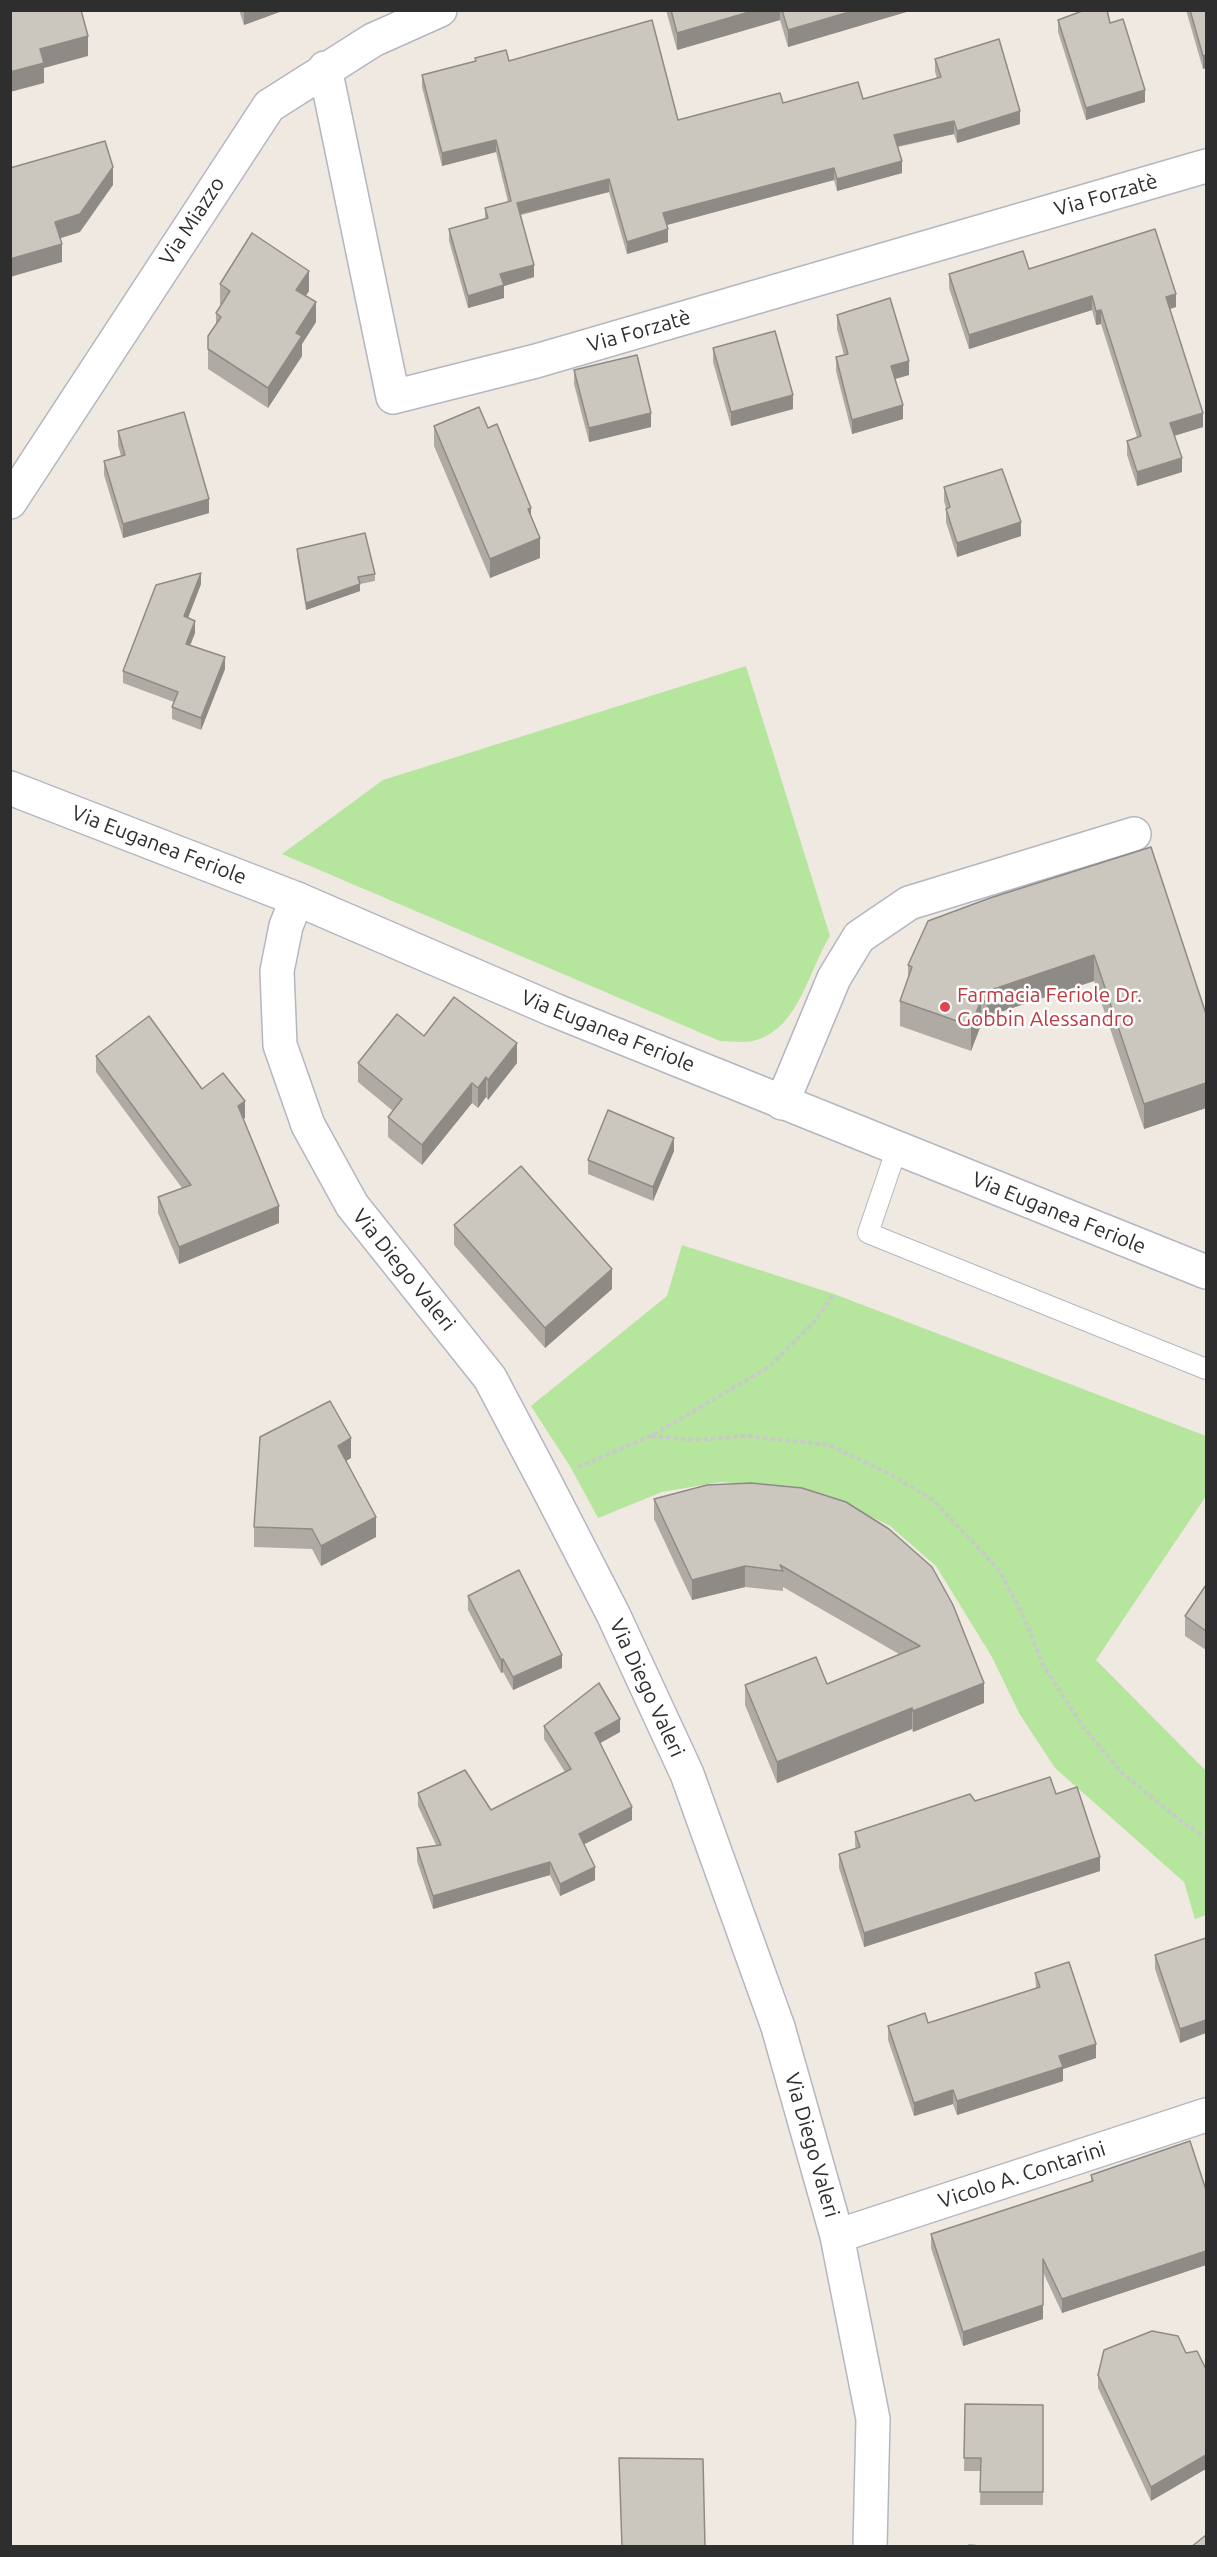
<!DOCTYPE html>
<meta charset="utf-8">
<style>
body{margin:0}
#map{position:relative;width:1217px;height:2557px;overflow:hidden;background:#efe9e1;font-family:Ubuntu,sans-serif}
canvas{display:block}
.frame{position:absolute;inset:0;border:12px solid #2e2e2e;pointer-events:none}
</style>
<div id="map">
<canvas width="1217" height="2557"></canvas>
<div class="frame"></div>
</div>
<script>
const ctx = document.querySelector('canvas').getContext('2d');
ctx.lineJoin = 'round';
function fill(path, color) {
  ctx.fillStyle = color;
  ctx.fill(path, 'evenodd');
}
function stroke(path, color, width, dash) {
  ctx.strokeStyle = color;
  ctx.lineWidth = width;
  ctx.lineCap = dash ? 'butt' : 'round';
  ctx.setLineDash(dash || []);
  ctx.stroke(path);
}
function label(font, color, halo, rows, align = 'center') {
  ctx.font = font + ' Ubuntu,sans-serif';
  ctx.lineWidth = 5;
  ctx.setLineDash([]);
  ctx.textBaseline = 'middle';
  ctx.strokeStyle = halo;
  ctx.fillStyle = color;
  for (const [text, x, y, turn = 0] of rows) {
    ctx.save();
    ctx.translate(x, y);
    ctx.rotate((+turn || 0) * Math.PI / 180);
    ctx.textAlign = isNaN(turn) ? turn : align;
    if (halo) ctx.strokeText(text, 0, 0);
    ctx.fillText(text, 0, 0);
    ctx.restore();
  }
}
fill(new Path2D(`
 M 746,666 L 830,936 C 808,971 799,1030 753,1041 C 743,1043 730,1041 720,1041 L 282,854 L 383,780 Z
 M 682,1245 L 834,1294 L 1206,1436 L 1206,1496 L 1096,1660 L 1206,1771 L 1206,1915 L 1195,1919 L 1184,1882 L 1055,1768 L 1019,1713 L 992,1657 L 936,1566 L 890,1526 L 829,1496 L 780,1487 L 720,1482 L 662,1492 L 598,1518 L 571,1468 L 531,1406 L 667,1296 Z`), '#b6e59e');
const lane = new Path2D(`
 M 897,1148 L 868,1233 L 1206,1369`);
const street = new Path2D(`
 M 325,68 L 393,397 L 536,361 L 1206,166
 M 10,502 L 269,106 L 373,40 L 440,10
 M 297,899 L 286,926 L 277,971 L 280,1045 L 308,1125 L 352,1205 L 490,1378 L 546,1484 L 613,1614 L 687,1774 L 778,2027 L 837,2236 L 873,2419 L 870,2546
 M 782,1103 L 834,978 L 859,937 L 909,903 L 1134,834
 M 837,2236 L 1206,2115`);
const secondary = new Path2D(`
 M 10,788 L 297,899 L 554,1010 L 1206,1272`);
stroke(lane, '#b4b7c1', 22);
stroke(street, '#b4b7c1', 36);
stroke(secondary, '#b4b7c1', 36);
stroke(new Path2D(`
 M 651,1436 L 695,1440 L 745,1436 L 829,1445 L 888,1473 L 933,1500 L 999,1570 L 1024,1617 L 1043,1665 L 1084,1728 L 1121,1772 L 1181,1821 L 1206,1838
 M 578,1467 L 651,1436 L 769,1367 L 814,1322 L 834,1294`), '#c9c9c9', 4, [4.5, 3]);
stroke(lane, '#fff', 20);
stroke(street, '#fff', 33);
stroke(secondary, '#fff', 33);
fill(new Path2D(`
 M 239,10 L 285,10 L 244,25 Z
 M 666,10 L 913,10 L 788,47 L 780,20 L 677,50 Z
 M 1186,10 L 1206,10 L 1203,69 Z
 M 1058,20 L 1110,23 L 1145,102 L 1086,120 L 1058,32 Z
 M 475,58 L 509,61 L 678,120 L 783,103 L 863,99 L 937,78 L 935,72 L 935,59 L 1020,124 L 957,143 L 954,134 L 898,147 L 902,173 L 837,191 L 834,180 L 667,225 L 668,242 L 627,254 L 609,192 L 521,215 L 534,277 L 504,286 L 504,298 L 468,308 L 449,241 L 449,229 L 485,219 L 485,208 L 508,202 L 496,152 L 442,166 L 422,87 L 422,75 L 475,61 Z
 M 1029,269 L 1176,307 L 1170,309 L 1203,427 L 1174,436 L 1182,472 L 1137,486 L 1127,455 L 1127,441 L 1137,437 L 1101,324 L 1096,325 L 1092,310 L 969,349 L 949,288 L 949,274 Z
 M 220,284 L 309,291 L 305,296 L 316,322 L 302,344 L 302,356 L 268,408 L 208,369 L 208,336 L 216,324 L 216,313 L 222,305 L 220,304 Z
 M 837,315 L 909,375 L 895,379 L 903,419 L 852,434 L 836,371 L 836,357 L 844,355 L 837,329 Z
 M 713,348 L 793,409 L 731,426 L 713,362 Z
 M 574,370 L 651,427 L 589,442 L 574,384 Z
 M 434,426 L 488,428 L 531,518 L 540,558 L 490,578 L 434,446 Z
 M 118,431 L 209,513 L 123,538 L 104,475 L 104,461 L 121,456 L 118,445 Z
 M 944,487 L 1021,536 L 957,557 L 946,522 L 946,508 L 944,501 Z
 M 297,549 L 375,574 L 375,581 L 360,584 L 360,591 L 306,610 L 297,556 Z
 M 201,584 L 188,618 L 195,633 L 190,645 L 225,669 L 201,730 L 172,719 L 172,707 L 174,702 L 123,683 L 123,671 Z
 M 990,898 L 1206,1014 L 1206,1108 L 1144,1129 L 1094,981 L 991,1015 L 987,1027 L 981,1025 L 971,1051 L 900,1026 L 900,1001 L 908,978 L 908,965 Z
 M 424,1036 L 517,1063 L 488,1100 L 486,1097 L 478,1108 L 472,1103 L 422,1165 L 388,1137 L 388,1117 L 393,1111 L 358,1082 L 358,1063 Z
 M 96,1056 L 202,1089 L 245,1118 L 243,1119 L 279,1223 L 179,1264 L 158,1213 L 158,1197 L 182,1188 L 96,1072 Z
 M 674,1151 L 653,1201 L 588,1174 L 588,1160 Z
 M 454,1225 L 612,1289 L 545,1348 L 454,1245 Z
 M 260,1437 L 351,1458 L 346,1461 L 376,1537 L 321,1566 L 312,1549 L 254,1547 L 254,1527 Z
 M 751,1483 L 984,1703 L 913,1732 L 912,1729 L 777,1783 L 745,1705 L 745,1685 L 827,1684 L 899,1654 L 783,1587 L 783,1591 L 745,1587 L 692,1600 L 654,1519 L 654,1499 Z
 M 1206,1585 L 1206,1650 L 1185,1636 L 1185,1616 Z
 M 468,1596 L 562,1668 L 513,1690 L 503,1672 L 501,1673 L 468,1610 Z
 M 544,1726 L 620,1732 L 600,1743 L 632,1820 L 584,1844 L 595,1880 L 560,1896 L 550,1875 L 433,1909 L 417,1861 L 417,1848 L 436,1845 L 418,1806 L 418,1793 L 491,1810 L 565,1772 L 544,1739 Z
 M 1056,1794 L 1100,1871 L 864,1947 L 839,1868 L 839,1854 L 856,1849 L 855,1845 L 855,1832 L 975,1801 Z
 M 1206,1938 L 1180,2043 L 1155,1969 L 1155,1955 Z
 M 1035,1973 L 1096,2058 L 1063,2069 L 1063,2081 L 957,2115 L 953,2104 L 914,2116 L 888,2040 L 888,2026 L 928,2023 L 1036,1988 Z
 M 1091,2175 L 1206,2190 L 1206,2265 L 1062,2313 L 1043,2272 L 1043,2319 L 963,2346 L 931,2248 L 931,2234 L 1091,2182 Z
 M 1186,2353 L 1151,2501 L 1098,2388 L 1098,2375 Z
 M 965,2404 L 1043,2405 L 1043,2505 L 980,2505 L 981,2471 L 964,2471 Z`), '#afaba4');
fill(new Path2D(`
 M 244,10 L 285,10 L 244,25 Z
 M 756,10 L 780,10 L 780,20 L 677,50 L 677,33 Z
 M 856,10 L 913,10 L 788,47 L 788,30 Z
 M 88,36 L 88,56 L 44,68 L 44,83 L 10,92 L 10,72 L 40,49 Z
 M 1206,55 L 1206,68 L 1203,69 L 1203,56 Z
 M 1145,90 L 1145,102 L 1086,120 L 1086,108 Z
 M 1020,111 L 1020,124 L 957,143 L 957,131 Z
 M 954,121 L 954,134 L 894,147 L 894,135 Z
 M 496,140 L 496,152 L 442,166 L 442,153 Z
 M 902,161 L 902,173 L 837,191 L 837,179 Z
 M 113,167 L 113,185 L 80,232 L 55,240 L 55,222 Z
 M 834,168 L 834,180 L 663,226 L 663,213 Z
 M 609,179 L 609,192 L 517,215 L 517,203 Z
 M 668,229 L 668,242 L 627,254 L 627,242 Z
 M 62,244 L 62,262 L 10,277 L 10,259 Z
 M 534,265 L 534,277 L 504,286 L 504,298 L 468,308 L 468,296 L 500,274 Z
 M 309,271 L 309,291 L 296,310 L 296,290 Z
 M 1176,294 L 1176,307 L 1166,310 L 1166,297 Z
 M 1092,296 L 1092,310 L 969,349 L 969,335 Z
 M 316,302 L 316,322 L 302,344 L 302,356 L 268,408 L 268,388 L 296,333 Z
 M 1101,310 L 1101,324 L 1096,325 L 1096,311 Z
 M 909,361 L 909,375 L 891,380 L 891,366 Z
 M 793,395 L 793,409 L 731,426 L 731,412 Z
 M 903,405 L 903,419 L 852,434 L 852,420 Z
 M 651,413 L 651,427 L 589,442 L 589,428 Z
 M 1203,413 L 1203,427 L 1170,437 L 1170,423 Z
 M 1182,458 L 1182,472 L 1137,486 L 1137,472 Z
 M 209,499 L 209,513 L 123,538 L 123,524 Z
 M 531,508 L 531,528 L 528,509 Z
 M 1021,522 L 1021,536 L 957,557 L 957,543 Z
 M 540,538 L 540,558 L 490,578 L 490,559 Z
 M 201,573 L 201,584 L 184,628 L 184,616 Z
 M 360,584 L 360,591 L 306,610 L 306,603 Z
 M 195,621 L 195,633 L 186,656 L 186,644 Z
 M 225,657 L 225,669 L 201,730 L 201,718 Z
 M 1094,955 L 1094,981 L 991,1015 L 987,1027 L 987,1002 L 991,990 Z
 M 981,1000 L 981,1025 L 971,1051 L 971,1026 Z
 M 517,1043 L 517,1063 L 488,1100 L 488,1080 Z
 M 486,1077 L 486,1097 L 478,1108 L 478,1088 Z
 M 472,1083 L 472,1103 L 422,1165 L 422,1145 Z
 M 1206,1083 L 1206,1108 L 1144,1129 L 1144,1104 Z
 M 245,1101 L 245,1118 L 238,1123 L 238,1106 Z
 M 674,1138 L 674,1151 L 653,1201 L 653,1187 Z
 M 279,1206 L 279,1223 L 179,1264 L 179,1247 Z
 M 612,1269 L 612,1289 L 545,1348 L 545,1328 Z
 M 351,1438 L 351,1458 L 338,1466 L 338,1446 Z
 M 376,1517 L 376,1537 L 321,1566 L 321,1546 Z
 M 745,1566 L 745,1587 L 692,1600 L 692,1580 Z
 M 562,1655 L 562,1668 L 513,1690 L 513,1677 Z
 M 503,1659 L 503,1672 L 501,1673 L 501,1660 Z
 M 984,1683 L 984,1703 L 913,1732 L 913,1711 Z
 M 912,1708 L 912,1729 L 777,1783 L 777,1762 Z
 M 620,1719 L 620,1732 L 595,1746 L 595,1733 Z
 M 632,1807 L 632,1820 L 579,1847 L 579,1834 Z
 M 1100,1857 L 1100,1871 L 864,1947 L 864,1933 Z
 M 550,1862 L 550,1875 L 433,1909 L 433,1896 Z
 M 595,1867 L 595,1880 L 560,1896 L 560,1884 Z
 M 1206,2020 L 1206,2033 L 1180,2043 L 1180,2029 Z
 M 1096,2044 L 1096,2058 L 1063,2069 L 1063,2081 L 957,2115 L 957,2101 L 1059,2056 Z
 M 953,2090 L 953,2104 L 914,2116 L 914,2103 Z
 M 1206,2251 L 1206,2265 L 1062,2313 L 1062,2299 Z
 M 1043,2305 L 1043,2319 L 963,2346 L 963,2332 Z
 M 1206,2455 L 1206,2469 L 1151,2501 L 1151,2487 Z`), '#8e8b86');
const building = new Path2D(`
 M 10,10 L 81,10 L 88,36 L 40,49 L 44,63 L 10,72 Z
 M 671,10 L 756,10 L 677,33 Z
 M 782,10 L 856,10 L 788,30 Z
 M 1085,10 L 1107,10 L 1110,23 L 1123,19 L 1145,90 L 1086,108 L 1058,20 Z
 M 1190,10 L 1206,10 L 1206,55 L 1203,56 Z
 M 652,20 L 678,120 L 780,93 L 783,103 L 858,82 L 863,99 L 941,77 L 935,59 L 999,39 L 1020,111 L 957,131 L 954,121 L 894,135 L 902,161 L 837,179 L 834,168 L 663,213 L 668,229 L 627,242 L 609,179 L 517,203 L 534,265 L 500,274 L 504,285 L 468,296 L 449,229 L 488,218 L 485,208 L 511,201 L 496,140 L 442,153 L 422,75 L 476,61 L 475,58 L 506,50 L 509,61 Z
 M 105,141 L 113,167 L 80,214 L 55,222 L 62,244 L 10,259 L 10,168 Z
 M 1155,229 L 1176,294 L 1166,297 L 1203,413 L 1170,423 L 1182,458 L 1137,472 L 1127,441 L 1141,436 L 1101,310 L 1096,311 L 1092,296 L 969,335 L 949,274 L 1023,251 L 1029,269 Z
 M 252,233 L 309,271 L 296,290 L 316,302 L 296,333 L 302,336 L 268,388 L 208,349 L 208,336 L 221,317 L 216,313 L 230,291 L 220,284 Z
 M 890,298 L 909,361 L 891,366 L 903,405 L 852,420 L 836,357 L 848,354 L 837,315 Z
 M 775,331 L 793,395 L 731,412 L 713,348 Z
 M 637,355 L 651,413 L 589,428 L 574,370 Z
 M 479,407 L 488,428 L 497,424 L 531,508 L 528,509 L 540,538 L 490,559 L 434,426 Z
 M 184,412 L 209,499 L 123,524 L 104,461 L 125,455 L 118,431 Z
 M 1002,469 L 1021,522 L 957,543 L 946,509 L 950,507 L 944,487 Z
 M 365,533 L 375,574 L 358,577 L 360,584 L 306,603 L 297,549 Z
 M 201,573 L 184,616 L 195,621 L 186,644 L 225,657 L 201,718 L 172,707 L 178,692 L 123,671 L 156,585 Z
 M 1151,847 L 1206,1014 L 1206,1083 L 1144,1104 L 1094,955 L 991,990 L 987,1002 L 981,1000 L 971,1026 L 900,1001 L 912,967 L 908,965 L 928,921 L 990,898 Z
 M 454,997 L 517,1043 L 488,1080 L 486,1077 L 478,1088 L 472,1083 L 422,1145 L 388,1117 L 402,1099 L 358,1063 L 397,1014 L 424,1036 Z
 M 149,1016 L 202,1089 L 223,1073 L 245,1101 L 238,1106 L 279,1206 L 179,1247 L 158,1197 L 191,1185 L 96,1056 Z
 M 608,1110 L 674,1138 L 653,1187 L 588,1160 Z
 M 521,1166 L 612,1269 L 545,1328 L 454,1225 Z
 M 330,1401 L 351,1438 L 338,1446 L 376,1517 L 321,1546 L 312,1529 L 254,1527 L 260,1437 Z
 M 751,1483 L 802,1488 L 846,1502 L 889,1529 L 932,1567 L 953,1605 L 984,1683 L 913,1711 L 912,1708 L 777,1762 L 745,1685 L 816,1657 L 827,1684 L 920,1646 L 780,1565 L 783,1571 L 745,1566 L 692,1580 L 654,1499 L 707,1485 Z
 M 519,1570 L 562,1655 L 513,1677 L 503,1659 L 501,1660 L 468,1596 Z
 M 1206,1585 L 1206,1631 L 1185,1616 Z
 M 599,1683 L 620,1719 L 595,1733 L 632,1807 L 579,1834 L 595,1867 L 560,1884 L 550,1862 L 433,1896 L 417,1848 L 441,1845 L 418,1793 L 465,1770 L 491,1810 L 571,1769 L 544,1726 Z
 M 1050,1777 L 1056,1794 L 1077,1787 L 1100,1857 L 864,1933 L 839,1854 L 860,1847 L 855,1832 L 970,1794 L 975,1801 Z
 M 1206,1938 L 1206,2020 L 1180,2029 L 1155,1955 Z
 M 1069,1962 L 1096,2044 L 1059,2056 L 1063,2067 L 957,2101 L 953,2090 L 914,2103 L 888,2026 L 925,2013 L 928,2023 L 1040,1987 L 1035,1973 Z
 M 1190,2141 L 1206,2190 L 1206,2251 L 1062,2299 L 1043,2259 L 1043,2305 L 963,2332 L 931,2234 L 1093,2181 L 1091,2175 Z
 M 1152,2331 L 1178,2336 L 1186,2353 L 1197,2351 L 1206,2369 L 1206,2455 L 1151,2487 L 1098,2375 L 1104,2350 Z
 M 965,2404 L 1043,2405 L 1043,2492 L 980,2492 L 981,2458 L 964,2458 Z
 M 619,2458 L 703,2459 L 705,2547 L 622,2547 Z
 M 1206,2535 L 1206,2547 L 1191,2547 Z
 M 969,2545 L 992,2547 L 969,2547 Z`);
fill(building, '#cbc7bf');
stroke(building, '#8e8b86', 1.5);
for (const [x, y, r, color] of [
 [945,1007,6,"#e0444e"]
]) {
  const dot = new Path2D();
  dot.arc(x, y, r, 0, 2 * Math.PI);
  ctx.fillStyle = color;
  ctx.fill(dot);
  stroke(dot, '#fff', 2);
}
label('21px', '#2e2e2e', '#fff', [
 ["Via Forzatè",1106,195,-16],
 ["Via Miazzo",192,221,-57],
 ["Via Forzatè",639,331,-16],
 ["Via Euganea Feriole",159,845,21],
 ["Via Euganea Feriole",608,1031,22],
 ["Via Euganea Feriole",1059,1213,22],
 ["Via Diego Valeri",404,1270,51],
 ["Via Diego Valeri",647,1688,65],
 ["Via Diego Valeri",812,2145,74],
 ["Vicolo A. Contarini",1022,2175,-18]
]);
label('21px', '#be3a42', '#fff', [
 ["Farmacia Feriole Dr.",957,995],
 ["Gobbin Alessandro",957,1019]
], 'left');
</script>
